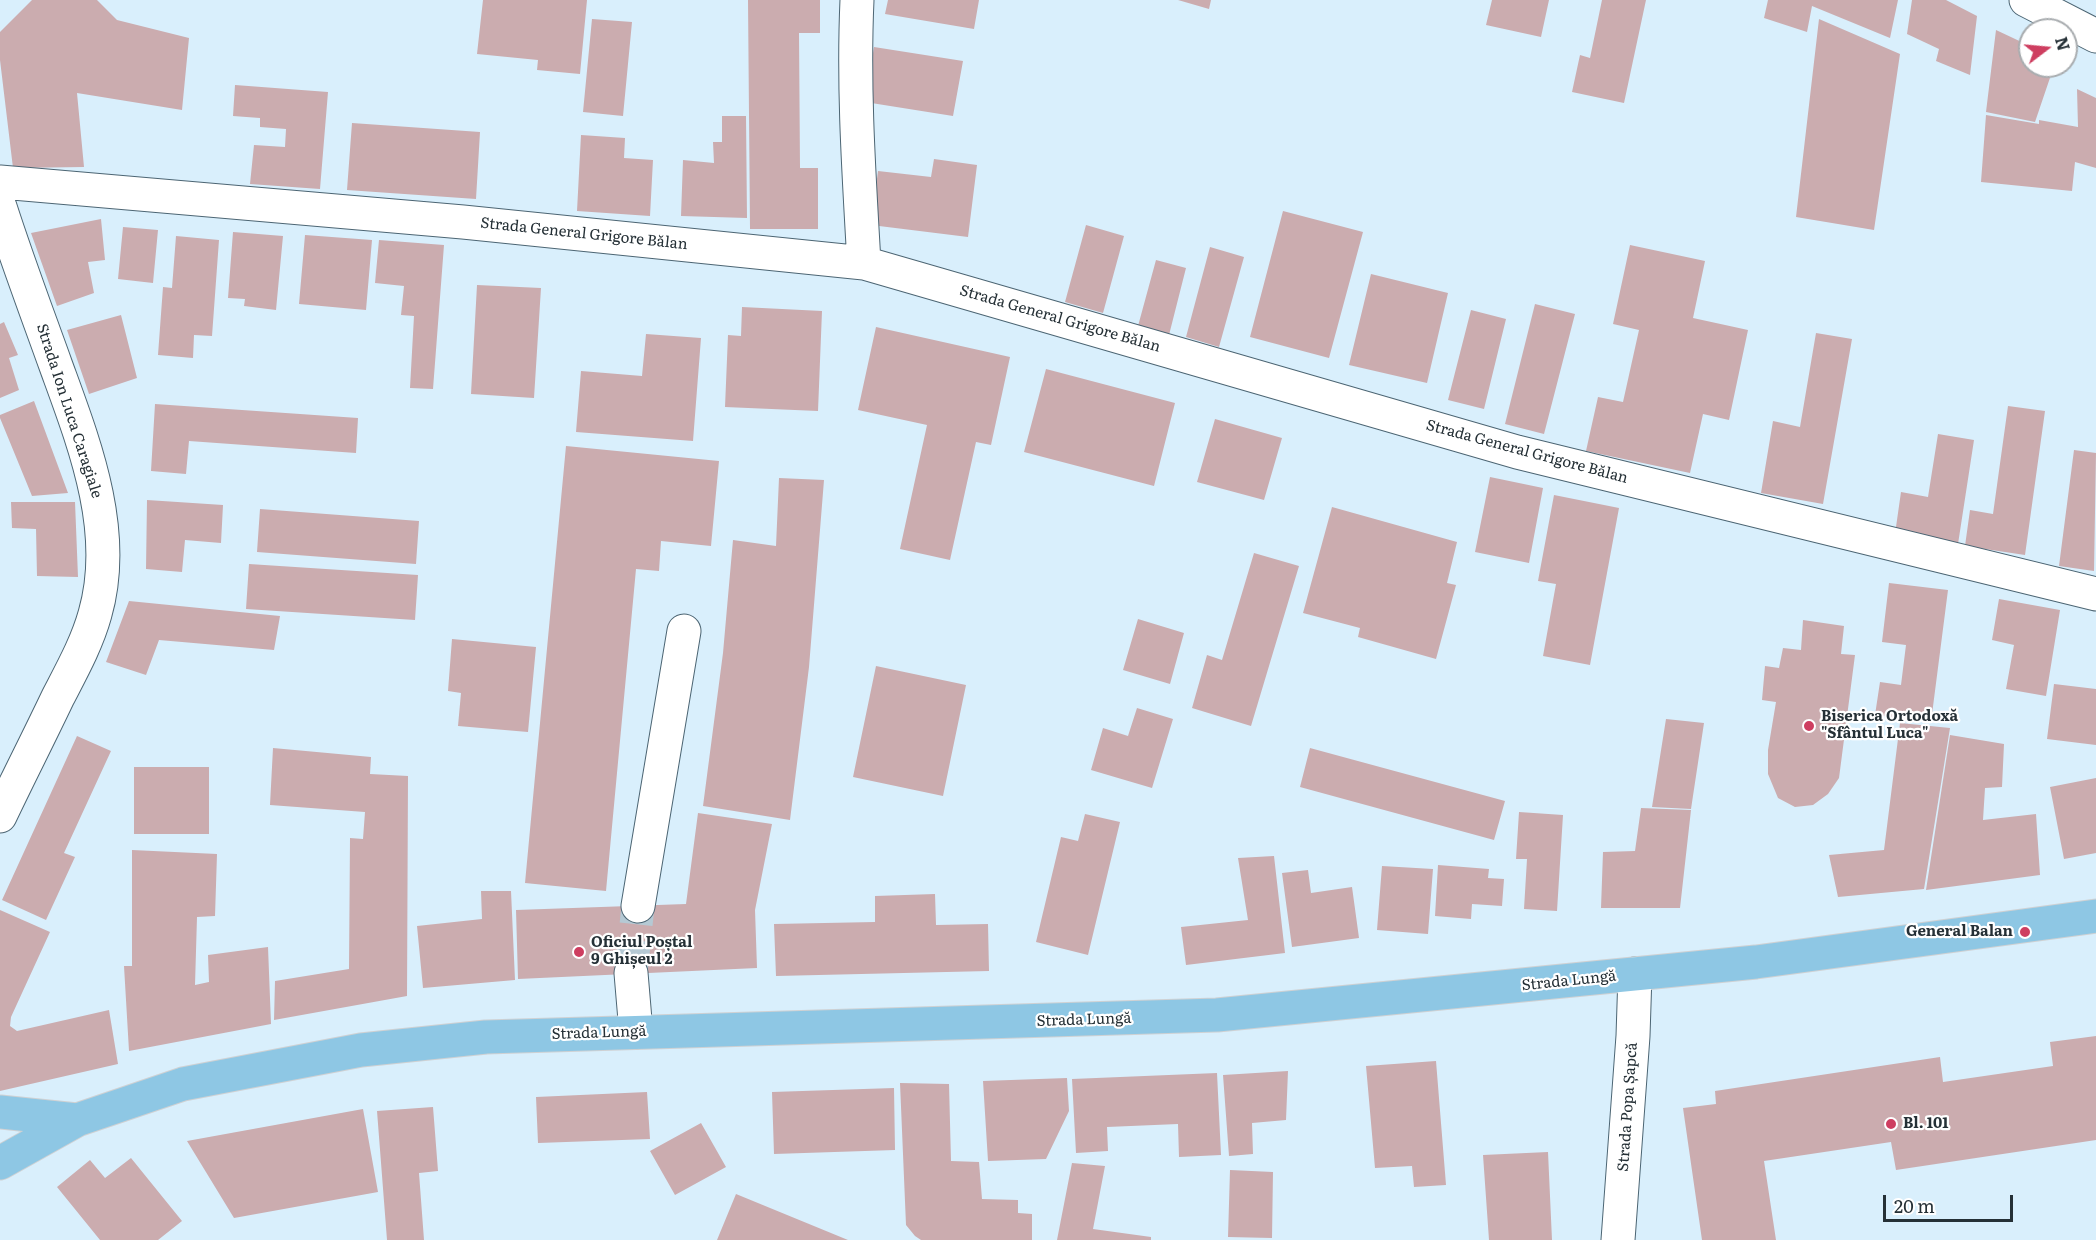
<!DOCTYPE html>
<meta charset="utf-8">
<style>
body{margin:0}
#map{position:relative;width:2096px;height:1240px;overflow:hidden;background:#d9effc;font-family:Literata,serif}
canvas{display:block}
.north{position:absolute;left:2018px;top:18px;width:60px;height:60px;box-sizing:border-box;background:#fff;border:2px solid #a8acaf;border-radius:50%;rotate:74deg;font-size:16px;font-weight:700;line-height:24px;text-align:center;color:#253036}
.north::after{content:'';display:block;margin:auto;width:21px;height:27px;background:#ce3e60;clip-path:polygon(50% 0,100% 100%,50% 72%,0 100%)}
.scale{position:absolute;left:1883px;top:1195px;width:130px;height:27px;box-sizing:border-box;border:3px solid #253036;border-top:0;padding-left:8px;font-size:18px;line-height:21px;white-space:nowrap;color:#253036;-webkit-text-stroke:4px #fff;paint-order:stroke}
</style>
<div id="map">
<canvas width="2096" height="1240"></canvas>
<div class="north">N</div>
<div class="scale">20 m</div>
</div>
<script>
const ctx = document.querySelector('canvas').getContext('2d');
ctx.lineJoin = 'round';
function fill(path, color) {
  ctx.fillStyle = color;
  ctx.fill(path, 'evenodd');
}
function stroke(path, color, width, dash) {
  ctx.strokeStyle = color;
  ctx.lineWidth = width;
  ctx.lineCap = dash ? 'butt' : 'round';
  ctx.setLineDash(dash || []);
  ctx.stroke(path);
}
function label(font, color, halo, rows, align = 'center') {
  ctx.font = font + ' Literata,serif';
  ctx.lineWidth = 4.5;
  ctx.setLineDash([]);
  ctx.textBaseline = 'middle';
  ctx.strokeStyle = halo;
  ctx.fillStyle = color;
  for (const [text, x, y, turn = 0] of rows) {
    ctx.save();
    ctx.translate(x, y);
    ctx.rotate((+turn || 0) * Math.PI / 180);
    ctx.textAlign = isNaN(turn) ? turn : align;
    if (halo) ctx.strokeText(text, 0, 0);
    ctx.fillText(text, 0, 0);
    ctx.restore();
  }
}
fill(new Path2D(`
 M 32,0 L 97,0 L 117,20 L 189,38 L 182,110 L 77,93 L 84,167 L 13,168 L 0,60 L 0,32 Z
 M 483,0 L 587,0 L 580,74 L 537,70 L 538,60 L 477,54 Z
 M 748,0 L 820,0 L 820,33 L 799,33 L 800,168 L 818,168 L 818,229 L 750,229 Z
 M 888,0 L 979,0 L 974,29 L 885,14 Z
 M 1178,0 L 1211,0 L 1209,9 Z
 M 1492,0 L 1549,0 L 1541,37 L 1486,25 Z
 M 1602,0 L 1646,0 L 1624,103 L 1572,92 L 1580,55 L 1590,58 Z
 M 1768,0 L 1898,0 L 1890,38 L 1812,6 L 1807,32 L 1764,18 Z
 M 1912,0 L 1946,0 L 1977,16 L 1970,75 L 1936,61 L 1939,49 L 1907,34 Z
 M 592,19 L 632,22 L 623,116 L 583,112 Z
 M 1819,19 L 1900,54 L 1874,230 L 1796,217 Z
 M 1996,30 L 2030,46 L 2030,66 L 2054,66 L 2035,122 L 1986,112 Z
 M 874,47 L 963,61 L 953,116 L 865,102 Z
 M 235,85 L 328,92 L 320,189 L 250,184 L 254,145 L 285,147 L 286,129 L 260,127 L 260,118 L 233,116 Z
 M 2077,89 L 2096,98 L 2096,168 L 2075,162 L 2072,191 L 1981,182 L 1986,115 L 2039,124 L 2039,120 L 2078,127 Z
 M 722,116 L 746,116 L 747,218 L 681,216 L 683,160 L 714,163 L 713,142 L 722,142 Z
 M 352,123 L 480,132 L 476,199 L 347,190 Z
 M 581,135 L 625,138 L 624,158 L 653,160 L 650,216 L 577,211 Z
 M 934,159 L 977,165 L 968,237 L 871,225 L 878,171 L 931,177 Z
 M 1283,211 L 1363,232 L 1329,358 L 1250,337 Z
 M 101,219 L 105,260 L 88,262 L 94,293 L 57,306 L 31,233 Z
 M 1086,225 L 1124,236 L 1103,313 L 1065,302 Z
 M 123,227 L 158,230 L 153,283 L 118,279 Z
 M 233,232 L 283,236 L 276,310 L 244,306 L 245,299 L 228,298 Z
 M 305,235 L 372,240 L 366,310 L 299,304 Z
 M 176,236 L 219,240 L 212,336 L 194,335 L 193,358 L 158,355 L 163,287 L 172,288 Z
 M 379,240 L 444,245 L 433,389 L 410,388 L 414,316 L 401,315 L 404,286 L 375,283 Z
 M 1630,245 L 1705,261 L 1693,318 L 1748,330 L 1729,420 L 1703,414 L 1690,473 L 1586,451 L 1598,397 L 1623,402 L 1639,330 L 1613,324 Z
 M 1210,247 L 1244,257 L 1219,347 L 1186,337 Z
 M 1156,260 L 1186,268 L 1169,335 L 1138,326 Z
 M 1371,274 L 1448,293 L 1427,383 L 1349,365 Z
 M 477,285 L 541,288 L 534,398 L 471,394 Z
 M 1535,304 L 1575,314 L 1544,434 L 1505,424 Z
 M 742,307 L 822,311 L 818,411 L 725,407 L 728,335 L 741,336 Z
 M 1471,310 L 1506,319 L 1484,409 L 1448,400 Z
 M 121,315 L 137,378 L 89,394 L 67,330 Z
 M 4,322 L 18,355 L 9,358 L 19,390 L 0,398 L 0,324 Z
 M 876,327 L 1010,357 L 991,445 L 976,442 L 950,560 L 900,549 L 927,425 L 858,410 Z
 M 1816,333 L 1852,339 L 1823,504 L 1761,493 L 1773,421 L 1800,427 Z
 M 646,334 L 701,338 L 693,441 L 576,432 L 581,371 L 642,376 Z
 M 1046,369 L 1175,403 L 1154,486 L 1024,452 Z
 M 34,401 L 68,493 L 32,496 L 0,418 L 0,415 Z
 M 155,404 L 358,418 L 356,453 L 189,441 L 186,474 L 151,471 Z
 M 2008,406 L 2045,411 L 2025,555 L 1965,546 L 1970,510 L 1993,514 Z
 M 1215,419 L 1282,438 L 1264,500 L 1197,482 Z
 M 1938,434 L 1974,440 L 1958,544 L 1895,534 L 1901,492 L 1928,497 Z
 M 566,446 L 719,461 L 711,546 L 661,541 L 659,571 L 636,569 L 606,891 L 525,883 Z
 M 2074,450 L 2096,453 L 2094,571 L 2059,566 Z
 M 1490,477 L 1543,488 L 1529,563 L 1475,552 Z
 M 779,478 L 824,480 L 809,667 L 790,820 L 703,806 L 723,653 L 733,540 L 776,546 Z
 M 1554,495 L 1619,508 L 1590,665 L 1543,656 L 1556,584 L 1538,581 Z
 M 147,500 L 223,505 L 221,543 L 185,540 L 182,572 L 146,569 Z
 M 11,502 L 75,502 L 78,577 L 37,576 L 36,529 L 12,528 Z
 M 1332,507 L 1457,542 L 1447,583 L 1456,585 L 1436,659 L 1358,637 L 1360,628 L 1303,613 Z
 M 260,509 L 419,521 L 416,564 L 257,552 Z
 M 1254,553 L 1299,566 L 1251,726 L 1192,708 L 1207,655 L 1222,660 Z
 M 249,564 L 418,575 L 415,620 L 246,609 Z
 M 1889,583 L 1948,590 L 1931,722 L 1875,715 L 1880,682 L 1901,685 L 1906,645 L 1882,642 Z
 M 1999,599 L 2060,610 L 2046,696 L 2006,689 L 2014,645 L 1992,640 Z
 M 129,601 L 280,616 L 274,650 L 159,640 L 146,675 L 106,662 Z
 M 1138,619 L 1184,633 L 1170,684 L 1123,670 Z
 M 1803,620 L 1844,626 L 1841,654 L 1855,655 L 1839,778 L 1828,794 L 1813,805 L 1795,807 L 1778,798 L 1768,774 L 1768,750 L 1776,702 L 1762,700 L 1765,666 L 1779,668 L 1783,648 L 1801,650 Z
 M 452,639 L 536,647 L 528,732 L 458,726 L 461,693 L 448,691 Z
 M 876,666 L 966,685 L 943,796 L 853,777 Z
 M 2054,684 L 2096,689 L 2096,745 L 2047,739 Z
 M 1137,708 L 1173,719 L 1152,788 L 1091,770 L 1103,728 L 1128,736 Z
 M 1666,719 L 1704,723 L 1691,809 L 1652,807 Z
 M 1900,723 L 1950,728 L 1924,889 L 1838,897 L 1829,855 L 1884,850 Z
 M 1950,735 L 2004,744 L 2002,787 L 1985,788 L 1983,820 L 2036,814 L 2040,875 L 1926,890 Z
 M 77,736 L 111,751 L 64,853 L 75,857 L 46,920 L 2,900 Z
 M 273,748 L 371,757 L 370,774 L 408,776 L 407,996 L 274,1020 L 275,981 L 349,969 L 350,838 L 363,839 L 365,812 L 270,805 Z
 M 1310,748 L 1505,801 L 1494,840 L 1300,787 Z
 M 134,767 L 209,767 L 209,834 L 134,834 Z
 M 2096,778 L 2096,853 L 2064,859 L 2050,787 Z
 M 1641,808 L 1691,810 L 1680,908 L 1601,908 L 1603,852 L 1635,851 Z
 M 1519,812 L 1563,815 L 1557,911 L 1524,909 L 1527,859 L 1516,859 Z
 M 698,813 L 772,824 L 755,910 L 757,968 L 518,979 L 516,910 L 686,904 Z
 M 1085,814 L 1120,822 L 1088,955 L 1036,942 L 1061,837 L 1078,841 Z
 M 132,850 L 217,854 L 215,916 L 197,917 L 195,985 L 209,982 L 208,955 L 268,947 L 271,1024 L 129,1051 L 124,966 L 132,966 Z
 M 1274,856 L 1285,953 L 1186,965 L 1181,927 L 1248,920 L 1238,858 Z
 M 1438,865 L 1489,869 L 1488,878 L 1504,879 L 1502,906 L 1472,904 L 1471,919 L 1435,916 Z
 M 1382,866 L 1433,869 L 1428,934 L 1377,930 Z
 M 1308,870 L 1311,893 L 1352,887 L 1359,938 L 1292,947 L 1282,873 Z
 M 481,891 L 511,891 L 515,980 L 423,988 L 417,926 L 482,919 Z
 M 935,894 L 936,925 L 988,924 L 989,971 L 776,976 L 774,924 L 875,922 L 875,896 Z
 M 0,910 L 50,932 L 11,1017 L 10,1026 L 17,1031 L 109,1010 L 118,1064 L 0,1091 Z
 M 2096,1036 L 2096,1140 L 1896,1170 L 1891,1142 L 1764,1161 L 1776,1240 L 1702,1240 L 1683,1108 L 1716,1104 L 1715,1091 L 1940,1057 L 1943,1082 L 2053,1066 L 2050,1042 Z
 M 1436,1061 L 1446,1185 L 1414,1187 L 1412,1166 L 1375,1168 L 1366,1066 Z
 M 1288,1071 L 1286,1120 L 1252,1123 L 1253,1154 L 1229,1156 L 1223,1075 Z
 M 1217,1073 L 1221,1155 L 1179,1157 L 1178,1124 L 1107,1127 L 1108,1151 L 1076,1153 L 1072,1079 Z
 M 1067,1078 L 1069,1111 L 1046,1159 L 988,1161 L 983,1081 Z
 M 900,1083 L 949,1084 L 951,1161 L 979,1162 L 982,1199 L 1018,1200 L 1018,1213 L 1032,1214 L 1032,1240 L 921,1240 L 915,1236 L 906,1225 Z
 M 894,1088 L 895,1150 L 774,1154 L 772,1092 Z
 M 647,1092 L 650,1139 L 538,1143 L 536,1097 Z
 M 433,1107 L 438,1171 L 419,1173 L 424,1240 L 387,1240 L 377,1111 Z
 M 363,1109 L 378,1192 L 234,1218 L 187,1141 Z
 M 701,1123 L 726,1167 L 675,1195 L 650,1151 Z
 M 1548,1152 L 1552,1240 L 1489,1240 L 1483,1155 Z
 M 131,1158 L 182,1221 L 158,1240 L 100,1240 L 57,1187 L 90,1160 L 105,1178 Z
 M 1072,1163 L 1105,1166 L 1093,1229 L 1151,1237 L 1151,1240 L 1057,1240 Z
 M 1230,1170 L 1273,1172 L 1272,1238 L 1228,1237 Z
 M 736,1194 L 848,1240 L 717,1240 Z`), '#cbacaf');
stroke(new Path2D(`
 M 631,973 L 638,906`), '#b5c9d4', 33, [33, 16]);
const minor = new Path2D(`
 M 857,0 C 853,88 859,175 864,263
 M 2026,0 L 2096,36
 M 0,182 L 463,222 L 864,263 L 1517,452 L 2096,594
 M 0,207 C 17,260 37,313 56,366 C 84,443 119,531 95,614 C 87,643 72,670 58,697 C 39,737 19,776 0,816
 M 638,906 L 684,631
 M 631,973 L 636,1032
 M 1618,1240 L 1633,1036 L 1635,974`);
const major = new Path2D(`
 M 0,1112 L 77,1120
 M 0,1163 L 77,1120 L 183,1084 L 361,1050 L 486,1037 L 1217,1015 L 1756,962 L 2096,916`);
stroke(minor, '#4c6573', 35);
stroke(major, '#cfd1d3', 35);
stroke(minor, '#fff', 33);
stroke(major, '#8ec7e4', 33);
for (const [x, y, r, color] of [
 [1809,726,6,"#ce3e60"],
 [2025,932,6,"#ce3e60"],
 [579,952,6,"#ce3e60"],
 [1891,1124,6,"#ce3e60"]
]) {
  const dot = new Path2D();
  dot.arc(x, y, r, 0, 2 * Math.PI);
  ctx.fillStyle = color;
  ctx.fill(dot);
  stroke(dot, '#fff', 2);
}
label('15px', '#253036', '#fff', [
 ["Strada General Grigore Bălan",584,234,6],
 ["Strada General Grigore Bălan",1060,319,16],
 ["Strada Ion Luca Caragiale",69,411,72],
 ["Strada General Grigore Bălan",1527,452,15],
 ["Strada Lungă",1569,981,-6],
 ["Strada Lungă",1084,1020,-2],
 ["Strada Lungă",599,1033,-2],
 ["Strada Popa Șapcă",1628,1107,-86]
]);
label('bold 15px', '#253036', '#fff', [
 ["Biserica Ortodoxă",1821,717],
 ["\"Sfântul Luca\"",1821,734],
 ["General Balan",2013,932,"right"],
 ["Oficiul Poștal",591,943],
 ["9 Ghișeul 2",591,960],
 ["Bl. 101",1903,1124]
], 'left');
</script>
